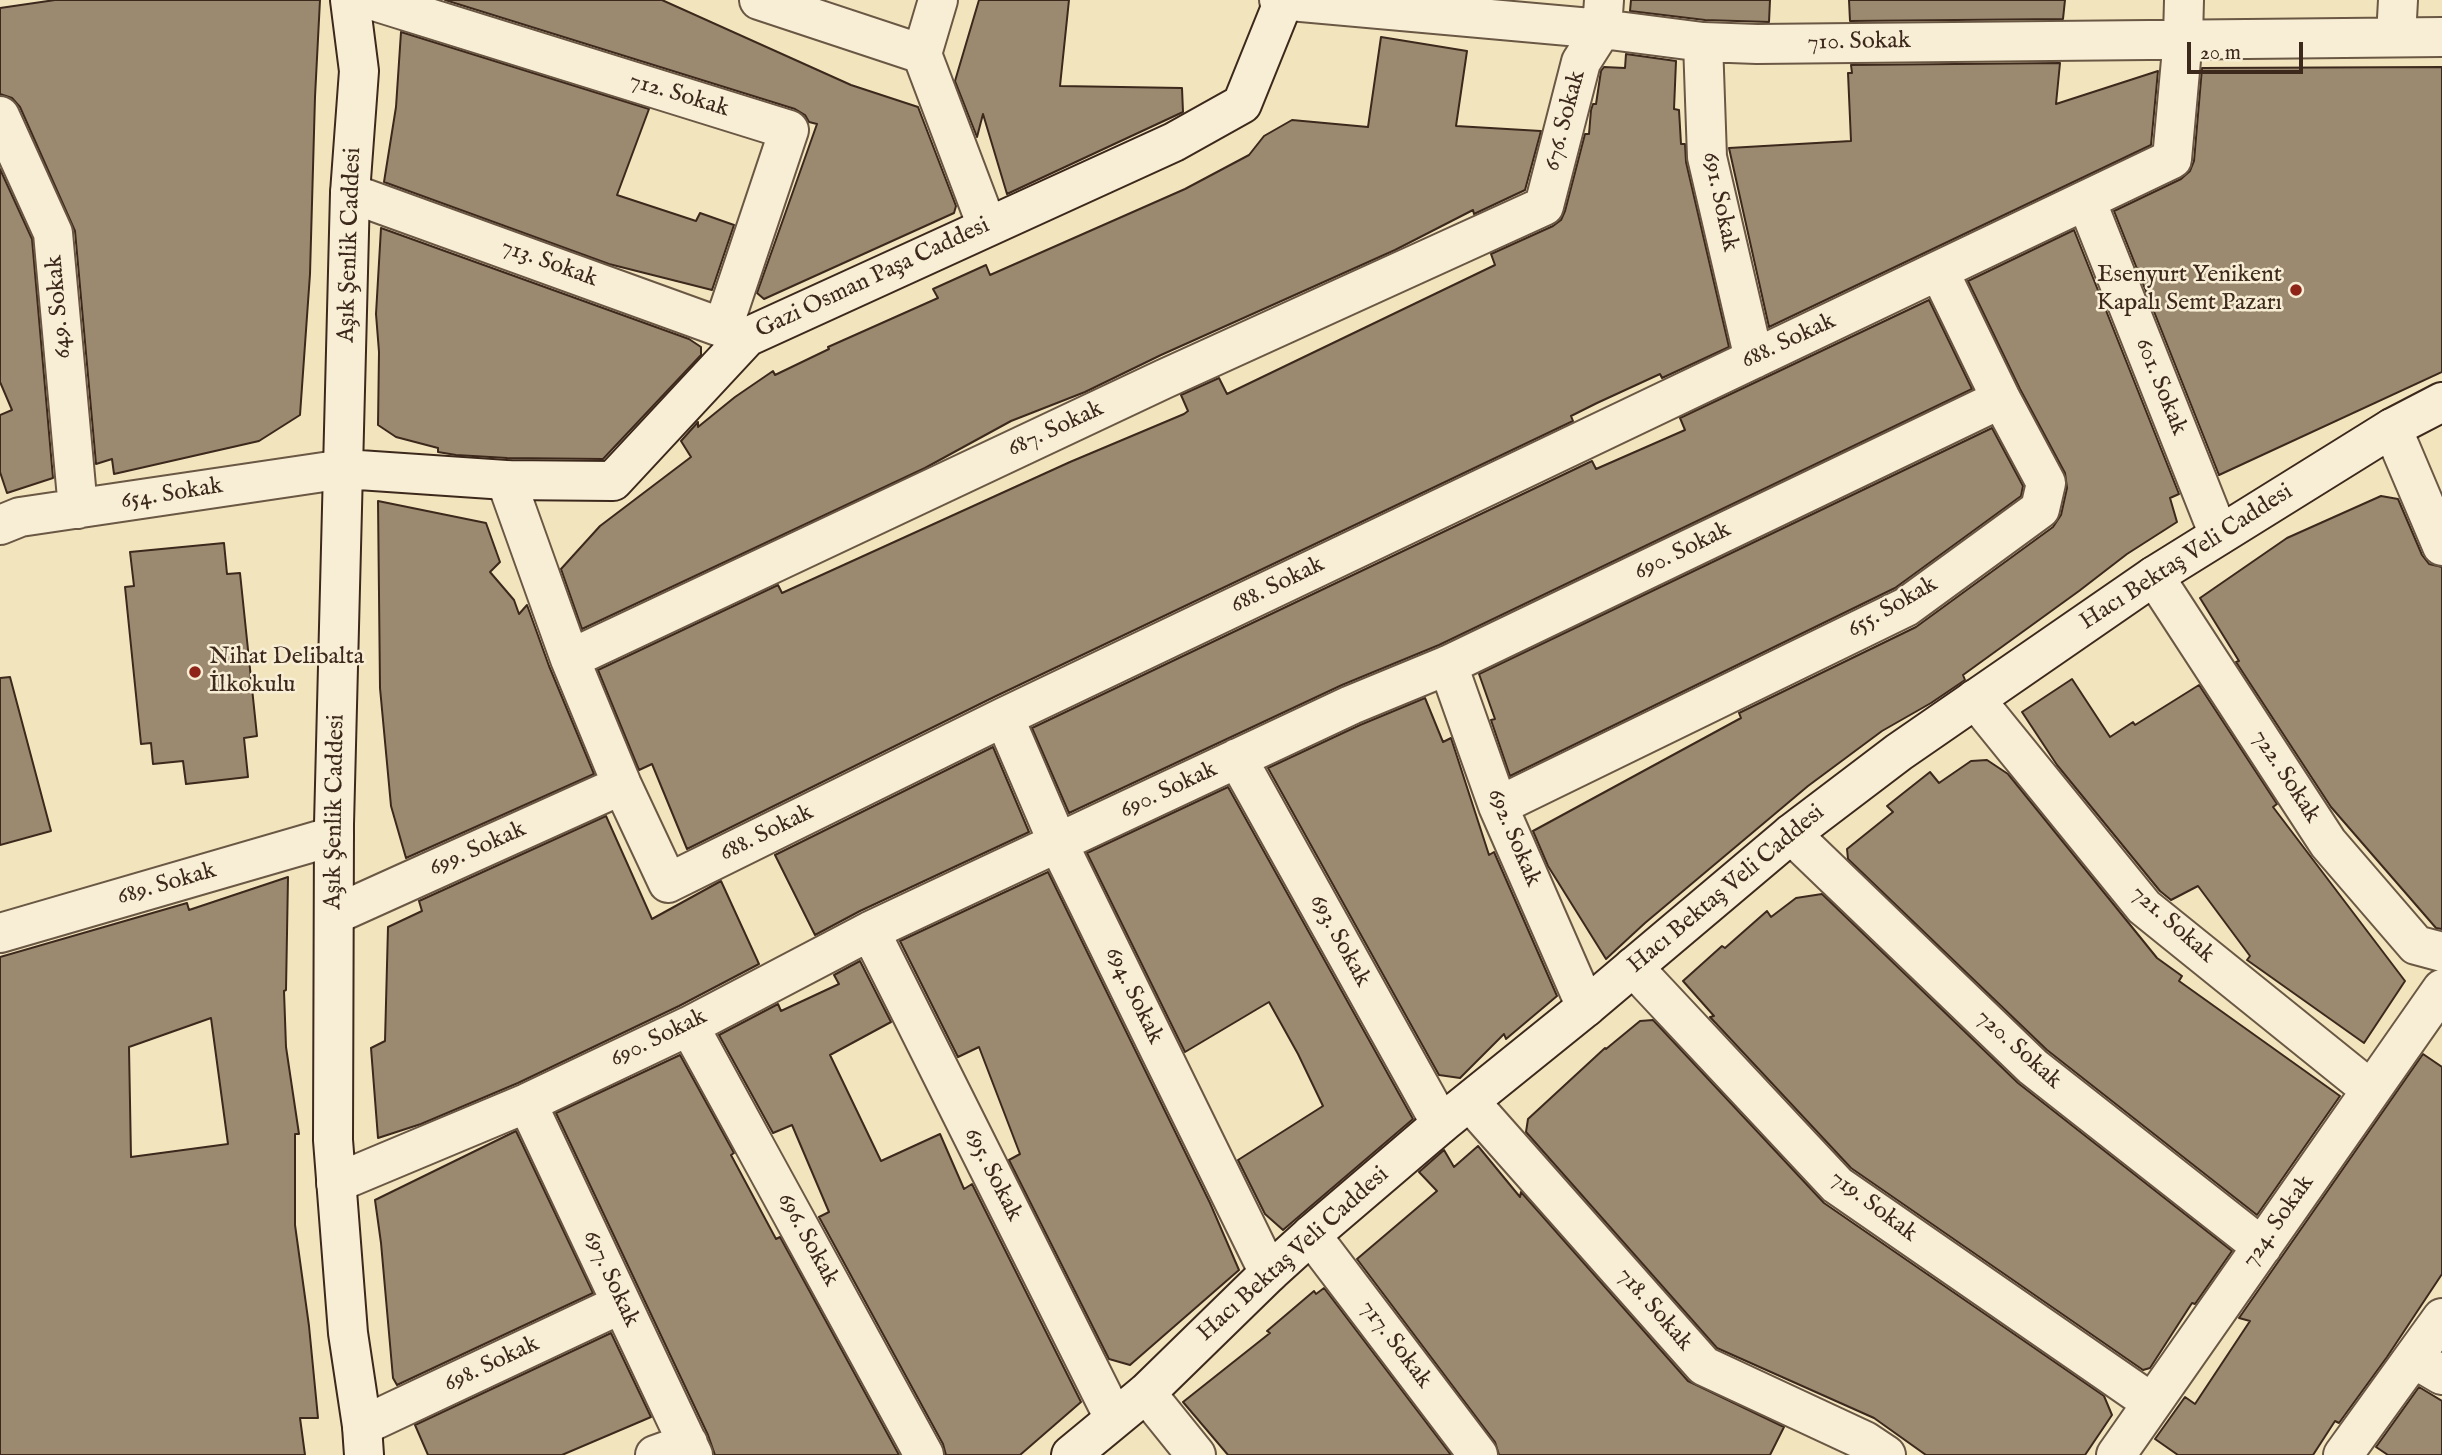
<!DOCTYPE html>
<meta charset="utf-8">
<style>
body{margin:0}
#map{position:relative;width:2442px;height:1455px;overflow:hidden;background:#f2e5be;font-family:"IM FELL English",serif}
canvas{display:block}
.scale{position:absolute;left:2187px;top:42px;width:116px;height:32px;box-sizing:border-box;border:4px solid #3d281c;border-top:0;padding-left:9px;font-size:21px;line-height:24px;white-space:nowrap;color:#3d281c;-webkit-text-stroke:5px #f7eed5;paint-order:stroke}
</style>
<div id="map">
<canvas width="2442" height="1455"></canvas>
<div class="scale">20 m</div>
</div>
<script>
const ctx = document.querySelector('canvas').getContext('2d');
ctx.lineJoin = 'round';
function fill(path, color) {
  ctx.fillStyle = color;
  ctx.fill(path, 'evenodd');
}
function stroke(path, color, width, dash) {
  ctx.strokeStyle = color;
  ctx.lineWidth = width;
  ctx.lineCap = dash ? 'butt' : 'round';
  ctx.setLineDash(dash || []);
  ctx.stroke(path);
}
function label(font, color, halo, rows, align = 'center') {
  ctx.font = font + ' "IM FELL English",serif';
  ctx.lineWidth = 5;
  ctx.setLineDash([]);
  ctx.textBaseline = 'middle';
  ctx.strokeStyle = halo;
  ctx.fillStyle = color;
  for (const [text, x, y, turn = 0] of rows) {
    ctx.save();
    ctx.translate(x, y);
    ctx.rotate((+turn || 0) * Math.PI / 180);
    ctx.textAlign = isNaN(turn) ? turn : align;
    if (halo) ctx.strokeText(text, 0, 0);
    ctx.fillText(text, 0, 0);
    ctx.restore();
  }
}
const building = new Path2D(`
 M 55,0 L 320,0 L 315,97 L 310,274 L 300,415 L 259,441 L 114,474 L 112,459 L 96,464 L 75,231 L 20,107 L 12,98 L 0,94 L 0,8 Z
 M 445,0 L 662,0 L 851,85 L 918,107 L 956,206 L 954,213 L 764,299 L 757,293 L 817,124 L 809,122 L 805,115 L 795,109 Z
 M 979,0 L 1069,0 L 1060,86 L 1182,88 L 1183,112 L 1007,194 L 983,114 L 977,137 L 955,81 Z
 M 1631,0 L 1770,0 L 1769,22 L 1705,20 L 1630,11 Z
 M 1849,0 L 2065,0 L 2063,19 L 1850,21 Z
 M 401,32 L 649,109 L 617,195 L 696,221 L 700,213 L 734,225 L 712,290 L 609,264 L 384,182 L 396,107 Z
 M 1381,37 L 1467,51 L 1456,126 L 1541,131 L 1525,190 L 1474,214 L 1473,210 L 1395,250 L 1161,355 L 1085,392 L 1011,421 L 925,468 L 582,629 L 561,569 L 600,526 L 691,457 L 681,441 L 698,422 L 698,427 L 735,397 L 773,371 L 775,375 L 829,349 L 828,347 L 938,298 L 933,289 L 986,265 L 990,275 L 1185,189 L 1249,155 L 1264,136 L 1292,120 L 1368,127 Z
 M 1626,54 L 1676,61 L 1674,109 L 1679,110 L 1681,144 L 1685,144 L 1686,162 L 1729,347 L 1662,378 L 1660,374 L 1597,403 L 1571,416 L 1573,421 L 994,697 L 687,849 L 652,764 L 639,770 L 598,670 L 778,585 L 782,593 L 1070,462 L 1184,414 L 1188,411 L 1181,395 L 1219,378 L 1227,394 L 1495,265 L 1491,254 L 1553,226 L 1561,220 L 1565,211 L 1585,134 L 1589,134 L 1591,110 L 1593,104 L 1596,104 L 1601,71 L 1604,67 L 1625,68 Z
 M 2060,63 L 2056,104 L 2158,71 L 2151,145 L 1769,327 L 1729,148 L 1851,141 L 1848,73 L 1852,73 L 1851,65 Z
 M 2442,67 L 2442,372 L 2219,475 L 2114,211 L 2181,179 L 2190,171 L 2194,161 L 2202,68 Z
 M 0,169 L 32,239 L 53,478 L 7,493 L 0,472 L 0,415 L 12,410 L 0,382 Z
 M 381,228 L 689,339 L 701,347 L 701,355 L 603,459 L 507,458 L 456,455 L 438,452 L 438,448 L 396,437 L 378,425 L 379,352 L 376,314 Z
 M 2074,230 L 2179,494 L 2170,498 L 2177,522 L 2127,554 L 2079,591 L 1963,675 L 1965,680 L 1931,703 L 1882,731 L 1808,786 L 1645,923 L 1606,959 L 1548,866 L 1533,831 L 1741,718 L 1739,713 L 1916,627 L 2053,527 L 2061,515 L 2067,488 L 2065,473 L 2020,389 L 1968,281 Z
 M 1929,300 L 1972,389 L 1439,645 L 1342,685 L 1069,813 L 1032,728 L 1592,461 L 1596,469 L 1685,430 L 1680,418 Z
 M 1992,428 L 2023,486 L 2021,496 L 1895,588 L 1510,776 L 1491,720 L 1495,719 L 1479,674 Z
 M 2381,496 L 2398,499 L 2422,555 L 2429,564 L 2442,567 L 2442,929 L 2436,928 L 2331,807 L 2236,662 L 2239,661 L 2200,598 L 2287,538 Z
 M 378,501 L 486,523 L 500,562 L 490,572 L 514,600 L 519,614 L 527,605 L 549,666 L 594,774 L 406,858 L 391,806 L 380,688 Z
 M 224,543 L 227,574 L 240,573 L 257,736 L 244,738 L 248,777 L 186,784 L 183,761 L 153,764 L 151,743 L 141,744 L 125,587 L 134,586 L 130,552 Z
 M 10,677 L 51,831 L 0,845 L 0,678 Z
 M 2072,679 L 2110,737 L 2133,722 L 2135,725 L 2199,685 L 2277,804 L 2273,807 L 2405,981 L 2364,1043 L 2247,960 L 2250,956 L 2198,886 L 2171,900 L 2160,891 L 2057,765 L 2022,712 Z
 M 1425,698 L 1443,742 L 1451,738 L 1489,855 L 1494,852 L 1557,996 L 1506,1039 L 1504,1034 L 1460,1078 L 1439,1075 L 1268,768 L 1360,725 Z
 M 993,747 L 1029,832 L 860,911 L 815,935 L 775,855 Z
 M 1987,760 L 2008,774 L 2157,958 L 2182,976 L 2179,981 L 2340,1096 L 2257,1215 L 2047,1050 L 1848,859 L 1847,849 L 1893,812 L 1887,806 L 1930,772 L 1939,783 L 1971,761 Z
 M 1228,787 L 1413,1119 L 1283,1230 L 1265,1214 L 1238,1160 L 1323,1106 L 1298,1054 L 1269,1002 L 1185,1052 L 1087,853 Z
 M 606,816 L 652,919 L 721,881 L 759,964 L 679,1006 L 518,1083 L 421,1124 L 378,1138 L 371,1048 L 385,1041 L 388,927 L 422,911 L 419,901 Z
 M 1048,872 L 1210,1203 L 1239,1270 L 1130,1365 L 1109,1359 L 1009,1160 L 1020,1154 L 979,1047 L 958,1057 L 900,941 Z
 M 288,877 L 286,990 L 284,991 L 286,1047 L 299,1134 L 295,1134 L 295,1225 L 309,1326 L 318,1418 L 300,1418 L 305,1455 L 0,1455 L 0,957 L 187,903 L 189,910 ZM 211,1018 L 228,1144 L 131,1157 L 129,1047 Z
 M 1822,894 L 2018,1083 L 2232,1251 L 2195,1304 L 2192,1303 L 2150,1368 L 2143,1370 L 1851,1168 L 1710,1017 L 1714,1016 L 1683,981 L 1722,946 L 1725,948 L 1767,911 L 1771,917 L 1796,898 Z
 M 860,961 L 891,1022 L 830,1055 L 881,1161 L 940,1134 L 964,1189 L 972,1184 L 1081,1402 L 1020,1455 L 946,1455 L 943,1444 L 819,1217 L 829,1212 L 792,1125 L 773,1133 L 719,1035 L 778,1004 L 781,1011 L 839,984 L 834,975 Z
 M 1653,1020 L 1824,1203 L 2104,1396 L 2112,1415 L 2085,1455 L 1926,1455 L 1874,1418 L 1717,1348 L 1526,1132 L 1528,1119 L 1605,1048 L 1606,1049 L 1640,1021 Z
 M 2423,1054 L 2442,1067 L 2442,1274 L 2387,1357 L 2339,1423 L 2335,1421 L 2313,1455 L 2178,1455 L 2155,1439 L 2185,1397 L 2195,1404 L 2250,1321 L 2239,1318 Z
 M 680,1055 L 734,1153 L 731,1155 L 776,1239 L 780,1237 L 899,1455 L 715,1455 L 708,1435 L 556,1113 Z
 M 516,1131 L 593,1293 L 397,1385 L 393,1378 L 381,1243 L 375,1200 Z
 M 1478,1146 L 1520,1197 L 1521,1192 L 1688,1381 L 1784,1427 L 1770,1455 L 1499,1455 L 1495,1442 L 1357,1259 L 1437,1191 L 1419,1172 L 1444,1150 L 1454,1167 Z
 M 1324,1288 L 1451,1455 L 1228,1455 L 1183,1402 L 1270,1333 L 1267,1331 L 1314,1291 L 1316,1294 Z
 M 611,1333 L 651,1417 L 562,1455 L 428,1455 L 415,1425 Z
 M 2419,1387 L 2442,1401 L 2442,1455 L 2388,1455 L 2376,1447 Z`);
fill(building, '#9b8a70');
stroke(building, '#3d281c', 2);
const street = new Path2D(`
 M 371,0 L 789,130 L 723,327
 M 759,0 L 922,54
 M 1279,0 L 1602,29 L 1703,42 L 1757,44 L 2442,37
 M 2396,37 L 2398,0
 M 1703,42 L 1707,157 L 1754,359
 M 922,54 L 987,226
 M 922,54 L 938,0
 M 0,116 L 53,233 L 78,509
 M 350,193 L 745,336
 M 2086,200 L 2219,535
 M 2392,428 L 2442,546
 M 506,480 L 570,659 L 622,785 L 668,883 L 1004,717 L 2172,159 L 2183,38 L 2184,0
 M 0,525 L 20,517 L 344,469
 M 2154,576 L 2328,843 L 2416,945 L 2442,952
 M 570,659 L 1164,379 L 1544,206 L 1581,62 L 1602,29 L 1604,0
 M 1448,665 L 1498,806 L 1586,1007
 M 1975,699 L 2144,907 L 2371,1090
 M 1004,717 L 1058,843 L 1269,1273
 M 1237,758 L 1441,1124
 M 1498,806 L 1906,607 L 2040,509 L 2046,483 L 2001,399 L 1939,271
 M 1791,834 L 2033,1067 L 2262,1247
 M 334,915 L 622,785
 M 870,931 L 1114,1418
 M 0,933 L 334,836
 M 1633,967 L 1837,1185 L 2152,1403
 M 689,1026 L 924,1455
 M 1470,1102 L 1704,1366 L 1865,1441 L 1886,1455
 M 527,1103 L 693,1455
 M 336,1183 L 527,1103 L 689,1026 L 870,931 L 1351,705 L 1448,665 L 2001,399
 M 1311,1235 L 1478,1455
 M 2413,1358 L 2442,1375
 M 1146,1393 L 1196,1455
 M 362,1426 L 621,1304
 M 655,1455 L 688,1443
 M 2116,1455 L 2442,989
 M 2343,1455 L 2442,1318`);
const secondary = new Path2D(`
 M 350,0 L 359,71 L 350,193 L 334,824 L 333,1140 L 348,1333 L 362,1426 L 364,1455
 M 344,469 L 506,480 L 613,481 L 747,337 L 1174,142 L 1242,104 L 1284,0
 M 1071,1455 L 1146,1393 L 1269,1273 L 1311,1235 L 1441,1124 L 1586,1007 L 1791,834 L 1899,752 L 2154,576 L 2392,428 L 2442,402`);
stroke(street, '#6a5744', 42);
stroke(secondary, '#3d281c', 42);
stroke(street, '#f7eed5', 38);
stroke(secondary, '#f7eed5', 38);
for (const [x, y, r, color] of [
 [2296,290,7,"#8f2418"],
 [195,672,7,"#8f2418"]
]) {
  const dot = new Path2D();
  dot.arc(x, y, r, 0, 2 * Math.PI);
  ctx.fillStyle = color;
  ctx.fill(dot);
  stroke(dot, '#f7eed5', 2.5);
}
label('24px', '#3d281c', '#f7eed5', [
 ["710. Sokak",1859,43,-1],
 ["712. Sokak",679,96,17],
 ["676. Sokak",1566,121,-75],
 ["691. Sokak",1719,202,78],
 ["Aşık Şenlik Caddesi",351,245,-88],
 ["713. Sokak",549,264,20],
 ["Gazi Osman Paşa Caddesi",873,279,-25],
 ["649. Sokak",60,307,-95],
 ["688. Sokak",1789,342,-25],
 ["601. Sokak",2160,387,68],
 ["687. Sokak",1056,430,-25],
 ["654. Sokak",172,495,-9],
 ["690. Sokak",1683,552,-26],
 ["Hacı Bektaş Veli Caddesi",2187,558,-33],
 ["688. Sokak",1278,586,-26],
 ["655. Sokak",1893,608,-30],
 ["722. Sokak",2285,777,57],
 ["690. Sokak",1169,791,-25],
 ["Aşık Şenlik Caddesi",336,812,-89],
 ["688. Sokak",767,834,-26],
 ["692. Sokak",1513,838,67],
 ["699. Sokak",478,850,-24],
 ["689. Sokak",167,885,-16],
 ["Hacı Bektaş Veli Caddesi",1727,890,-40],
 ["721. Sokak",2172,925,42],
 ["693. Sokak",1339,941,61],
 ["694. Sokak",1133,996,64],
 ["690. Sokak",659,1039,-26],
 ["720. Sokak",2018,1050,42],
 ["695. Sokak",992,1175,63],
 ["719. Sokak",1873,1207,37],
 ["724. Sokak",2279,1222,-55],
 ["696. Sokak",807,1240,61],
 ["Hacı Bektaş Veli Caddesi",1294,1255,-42],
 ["697. Sokak",610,1279,65],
 ["718. Sokak",1654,1310,49],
 ["717. Sokak",1395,1345,53],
 ["698. Sokak",492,1365,-25]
]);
label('24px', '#3d281c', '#f7eed5', [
 ["Esenyurt Yenikent",2282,276],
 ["Kapalı Semt Pazarı",2282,304],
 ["Nihat Delibalta",209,658,"left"],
 ["İlkokulu",209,686,"left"]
], 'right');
</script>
